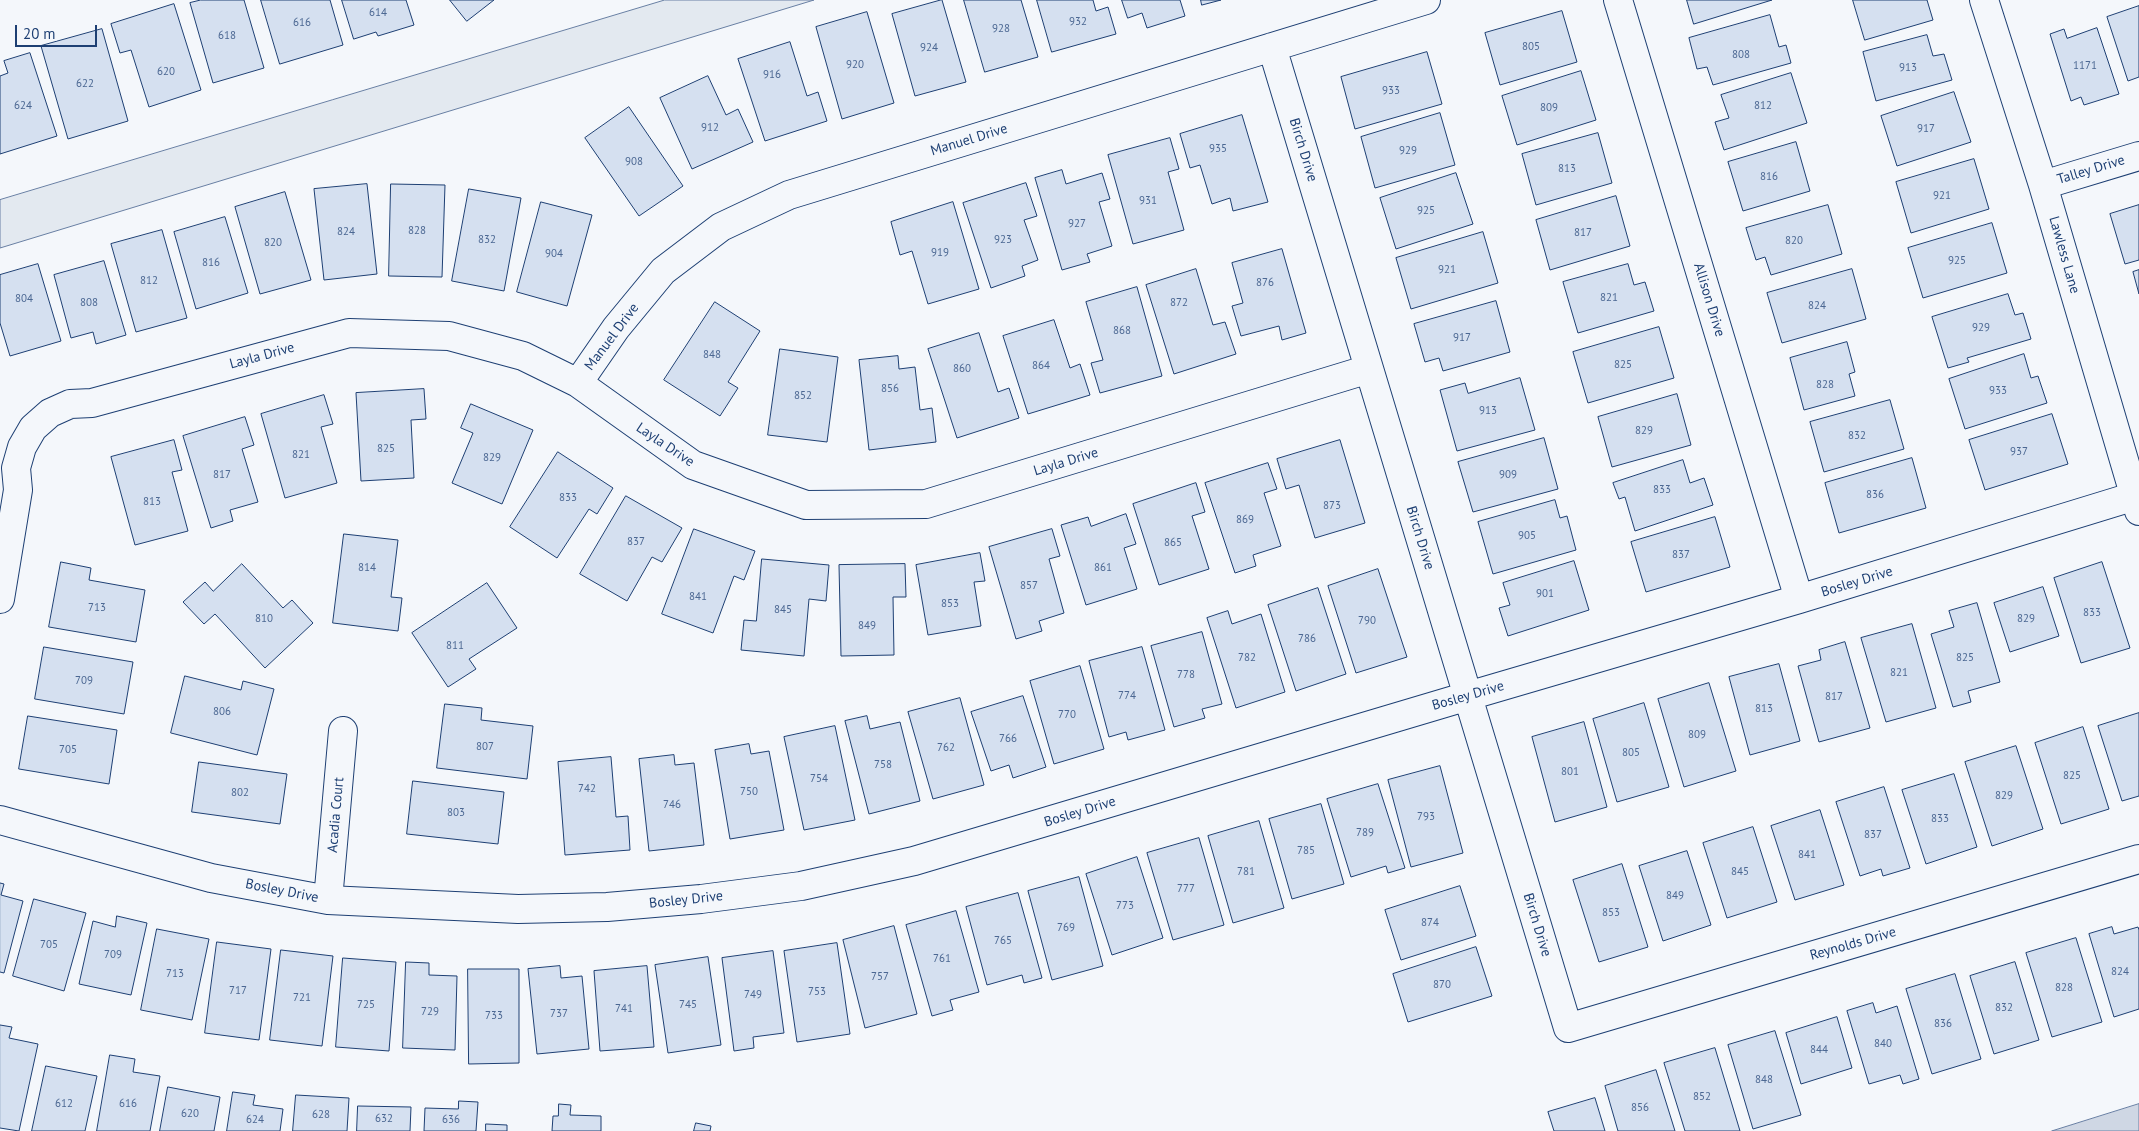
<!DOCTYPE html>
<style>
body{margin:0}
#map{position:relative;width:2139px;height:1131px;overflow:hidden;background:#f4f7fb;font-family:"PT Sans",sans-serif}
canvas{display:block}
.scale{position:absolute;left:15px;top:25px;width:82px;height:22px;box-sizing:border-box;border:2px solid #1d3f73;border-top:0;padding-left:6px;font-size:15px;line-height:18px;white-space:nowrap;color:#1d3f73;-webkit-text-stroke:4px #f4f7fb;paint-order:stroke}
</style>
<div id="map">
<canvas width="2139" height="1131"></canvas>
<div class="scale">20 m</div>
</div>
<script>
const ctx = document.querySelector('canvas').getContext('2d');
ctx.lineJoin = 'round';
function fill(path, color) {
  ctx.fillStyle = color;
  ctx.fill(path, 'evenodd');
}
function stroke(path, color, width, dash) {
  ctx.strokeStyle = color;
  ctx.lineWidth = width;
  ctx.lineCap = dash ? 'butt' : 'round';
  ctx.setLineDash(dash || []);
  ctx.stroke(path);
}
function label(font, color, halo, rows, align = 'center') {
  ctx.font = font + ' "PT Sans",sans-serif';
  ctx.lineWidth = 4;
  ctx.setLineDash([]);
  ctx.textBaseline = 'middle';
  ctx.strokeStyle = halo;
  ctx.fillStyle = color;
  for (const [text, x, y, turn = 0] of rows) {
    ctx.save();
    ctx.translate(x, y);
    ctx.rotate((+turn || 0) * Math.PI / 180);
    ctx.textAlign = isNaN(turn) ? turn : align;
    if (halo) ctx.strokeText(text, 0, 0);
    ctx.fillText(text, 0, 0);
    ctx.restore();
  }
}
const green = new Path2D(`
 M 665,0 L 814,0 L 0,248 L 0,200 Z`);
fill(green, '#e3e9f0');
stroke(green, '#687fa3', 1);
const water = new Path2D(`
 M 2139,1104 L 2139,1131 L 2052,1131 Z`);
fill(water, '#cfd7e4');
stroke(water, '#687fa3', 1);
const building = new Path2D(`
 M 201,0 L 244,0 L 264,68 L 213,83 L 190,3 Z
 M 261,0 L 330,0 L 343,45 L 280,64 Z
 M 342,0 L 406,0 L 414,25 L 378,36 L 376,32 L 354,39 Z
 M 450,0 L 494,0 L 467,21 Z
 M 942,0 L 966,82 L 915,96 L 892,14 Z
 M 964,0 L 1021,0 L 1038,57 L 985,72 Z
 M 1037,0 L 1093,0 L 1096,11 L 1108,7 L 1116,34 L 1052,52 Z
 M 1122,0 L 1180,0 L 1185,16 L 1147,28 L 1142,13 L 1128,18 Z
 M 1201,0 L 1221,0 L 1202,5 Z
 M 1687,0 L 1772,0 L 1694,24 Z
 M 1853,0 L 1927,0 L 1933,20 L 1865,40 Z
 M 174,4 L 201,90 L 149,107 L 131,50 L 120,53 L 111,24 Z
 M 2139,6 L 2139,77 L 2128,81 L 2107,17 Z
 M 1562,11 L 1577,62 L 1500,85 L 1485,33 Z
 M 867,12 L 894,103 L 842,119 L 816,27 Z
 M 1770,15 L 1779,47 L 1786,45 L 1791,63 L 1713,85 L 1707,67 L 1697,69 L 1689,38 Z
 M 2097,28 L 2119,94 L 2084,105 L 2081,97 L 2071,101 L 2050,34 L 2064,29 L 2067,38 Z
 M 102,29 L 128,121 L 68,139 L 41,46 Z
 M 1927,35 L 1933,56 L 1944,54 L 1952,80 L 1876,101 L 1863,52 Z
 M 790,42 L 807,96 L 818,92 L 827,121 L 765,141 L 738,59 Z
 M 1427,52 L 1442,104 L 1355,129 L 1341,77 Z
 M 30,53 L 57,136 L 0,154 L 0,76 L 8,73 L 4,61 Z
 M 1581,71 L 1596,120 L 1517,145 L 1502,96 Z
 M 1791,73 L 1807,123 L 1724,150 L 1715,122 L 1729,118 L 1721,95 Z
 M 708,76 L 726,115 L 738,109 L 753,142 L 692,169 L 660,98 Z
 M 1954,92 L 1971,142 L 1897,166 L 1881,116 Z
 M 629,107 L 683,186 L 639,216 L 585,138 Z
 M 1440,113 L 1455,165 L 1375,188 L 1361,137 Z
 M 1242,115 L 1268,202 L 1233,211 L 1230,198 L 1212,204 L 1200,165 L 1190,168 L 1180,134 Z
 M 1598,133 L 1612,183 L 1536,205 L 1522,154 Z
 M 1170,138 L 1179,169 L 1168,172 L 1184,230 L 1133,244 L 1108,155 Z
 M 1796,142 L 1810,191 L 1743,211 L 1728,162 Z
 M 1974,159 L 1989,209 L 1911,233 L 1896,182 Z
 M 1062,170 L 1066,184 L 1102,173 L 1110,199 L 1099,202 L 1112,246 L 1087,254 L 1090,262 L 1062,270 L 1035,178 Z
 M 1456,173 L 1473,224 L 1396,249 L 1380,198 Z
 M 1026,183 L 1037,216 L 1024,220 L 1038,260 L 1022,266 L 1025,276 L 991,288 L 963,203 Z
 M 367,184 L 377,274 L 324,280 L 314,189 Z
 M 391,184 L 445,185 L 442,277 L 389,276 Z
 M 469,189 L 521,198 L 504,291 L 452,281 Z
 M 285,192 L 311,280 L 260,294 L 235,207 Z
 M 1616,196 L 1630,246 L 1550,270 L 1536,220 Z
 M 541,202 L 592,215 L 567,306 L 517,292 Z
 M 953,202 L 979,289 L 928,304 L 912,251 L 900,255 L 891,222 Z
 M 1828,205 L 1842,254 L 1771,275 L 1765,257 L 1756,260 L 1746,228 Z
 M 2139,205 L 2139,260 L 2125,264 L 2110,214 Z
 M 225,217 L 248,293 L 196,309 L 174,232 Z
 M 1992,223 L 2007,273 L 1923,298 L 1908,248 Z
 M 162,230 L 187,318 L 136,332 L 111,244 Z
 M 1483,232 L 1498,283 L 1411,309 L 1396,258 Z
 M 1282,249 L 1306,333 L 1282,340 L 1279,326 L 1241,336 L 1232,306 L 1243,303 L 1232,263 Z
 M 104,261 L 126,335 L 96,344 L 93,332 L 71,338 L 54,275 Z
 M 38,264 L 61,341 L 10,356 L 0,323 L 0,275 Z
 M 1628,264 L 1634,285 L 1645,282 L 1654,311 L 1578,333 L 1563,282 Z
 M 1196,269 L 1213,325 L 1225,322 L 1236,354 L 1174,374 L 1146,285 Z
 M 1852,269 L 1866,319 L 1782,343 L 1767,293 Z
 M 2139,270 L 2139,294 L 2133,272 Z
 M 1137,287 L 1162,376 L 1100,393 L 1091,363 L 1103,360 L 1086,302 Z
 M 2008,294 L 2015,315 L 2023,313 L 2031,339 L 1967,358 L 1969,362 L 1948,368 L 1932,317 Z
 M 1496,301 L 1510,352 L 1443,371 L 1439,358 L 1425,362 L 1414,324 Z
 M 715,302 L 760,331 L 728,382 L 738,388 L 720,416 L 664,380 Z
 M 1054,320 L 1070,368 L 1080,364 L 1090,395 L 1028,414 L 1003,336 Z
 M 1659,327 L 1674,378 L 1588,403 L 1573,352 Z
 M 979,333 L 998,392 L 1009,388 L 1019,418 L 957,438 L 928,349 Z
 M 1847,342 L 1855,372 L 1849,374 L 1855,396 L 1804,410 L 1790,358 Z
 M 780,349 L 838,357 L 827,442 L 768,435 Z
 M 2024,354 L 2031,378 L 2038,376 L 2047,403 L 1965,429 L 1949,379 Z
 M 898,356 L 899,369 L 915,367 L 920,410 L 932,408 L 936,442 L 869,450 L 859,360 Z
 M 1520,378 L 1535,430 L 1457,451 L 1440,390 L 1465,383 L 1468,393 Z
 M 424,389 L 426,419 L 411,420 L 414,478 L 361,481 L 356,393 Z
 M 1677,394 L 1691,445 L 1612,467 L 1598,417 Z
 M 324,395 L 333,424 L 321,427 L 337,483 L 285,498 L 261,414 Z
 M 1890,400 L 1904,449 L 1824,472 L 1810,422 Z
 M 471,404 L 533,430 L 502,504 L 452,483 L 473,433 L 461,428 Z
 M 2052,414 L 2068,464 L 1985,490 L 1969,440 Z
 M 245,417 L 254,445 L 242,449 L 258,502 L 230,510 L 233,521 L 211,528 L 183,436 Z
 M 1544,438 L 1558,489 L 1473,512 L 1458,462 Z
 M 174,440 L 182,470 L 172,472 L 188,531 L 135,545 L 111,457 Z
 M 1340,440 L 1365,523 L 1315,538 L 1299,485 L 1286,489 L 1277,459 Z
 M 558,452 L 613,488 L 597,514 L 589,509 L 557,558 L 510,527 Z
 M 1912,458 L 1926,508 L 1839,533 L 1825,483 Z
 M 1683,460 L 1690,483 L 1704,478 L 1713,505 L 1635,531 L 1625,497 L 1619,499 L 1613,483 Z
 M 1268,463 L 1277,489 L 1264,493 L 1281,546 L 1253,555 L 1256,566 L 1235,573 L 1205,483 Z
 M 1196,483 L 1205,512 L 1192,516 L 1209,569 L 1159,585 L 1133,504 Z
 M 626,496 L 682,528 L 662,562 L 652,557 L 627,601 L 580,574 Z
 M 1555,500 L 1560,518 L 1567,516 L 1576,550 L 1493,574 L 1478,522 Z
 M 1126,514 L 1136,544 L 1124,548 L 1137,589 L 1086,605 L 1061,525 L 1088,517 L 1091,526 Z
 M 1715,517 L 1730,567 L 1646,592 L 1631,542 Z
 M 694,529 L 755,551 L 744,580 L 734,576 L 713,633 L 662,614 Z
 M 1052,529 L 1060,556 L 1049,559 L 1064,613 L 1039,621 L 1042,631 L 1016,639 L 989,547 Z
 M 344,534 L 398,540 L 391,597 L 402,598 L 398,631 L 333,623 Z
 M 980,553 L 985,581 L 974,582 L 981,626 L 928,635 L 916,565 Z
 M 762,559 L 829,565 L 826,601 L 809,599 L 804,656 L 741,650 L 744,620 L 756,621 Z
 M 1574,561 L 1589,610 L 1508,636 L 1499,608 L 1510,605 L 1503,583 Z
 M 61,562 L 91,568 L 89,580 L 145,590 L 136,642 L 49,627 Z
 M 2102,562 L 2130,648 L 2081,663 L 2054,578 Z
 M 242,564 L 283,608 L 292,600 L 313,623 L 265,668 L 215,614 L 204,624 L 183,602 L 205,582 L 213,591 Z
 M 905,564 L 906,597 L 893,597 L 894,655 L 841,656 L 839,565 Z
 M 1378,569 L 1407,657 L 1356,673 L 1328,586 Z
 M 487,583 L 517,628 L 469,659 L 476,669 L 448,687 L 412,633 Z
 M 2043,587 L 2059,636 L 2010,652 L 1994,603 Z
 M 1318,588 L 1346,674 L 1296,691 L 1268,605 Z
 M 1977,603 L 2000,682 L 1968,691 L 1971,702 L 1953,707 L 1931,634 L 1954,627 L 1949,611 Z
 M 1228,611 L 1232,624 L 1261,614 L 1285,692 L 1236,708 L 1207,618 Z
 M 1912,624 L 1936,708 L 1886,722 L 1861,638 Z
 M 1202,632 L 1222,704 L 1202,709 L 1205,718 L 1174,727 L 1151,646 Z
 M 1845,642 L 1870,728 L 1819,742 L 1798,666 L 1821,660 L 1819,650 Z
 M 44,647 L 133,662 L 124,714 L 35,699 Z
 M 1142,647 L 1165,730 L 1128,740 L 1126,732 L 1109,737 L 1089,661 Z
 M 1779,664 L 1800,741 L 1750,755 L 1729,677 Z
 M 1080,666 L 1104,749 L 1054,764 L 1030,681 Z
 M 185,676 L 241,690 L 243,681 L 274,689 L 257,755 L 171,733 Z
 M 1709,683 L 1736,771 L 1684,787 L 1658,699 Z
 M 1023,696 L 1046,767 L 1013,778 L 1009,765 L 991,771 L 971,712 Z
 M 960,698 L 984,785 L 933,799 L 908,712 Z
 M 1644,703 L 1669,787 L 1617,802 L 1593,719 Z
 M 445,704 L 482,708 L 481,720 L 533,726 L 527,779 L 437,768 Z
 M 2139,713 L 2139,796 L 2122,801 L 2098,726 Z
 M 28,716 L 117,730 L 109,784 L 19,769 Z
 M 867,716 L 870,729 L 900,722 L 920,801 L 869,814 L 845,721 Z
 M 1584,722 L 1607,807 L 1555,822 L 1532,737 Z
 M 835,726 L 855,820 L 804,830 L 784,737 Z
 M 2083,727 L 2109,809 L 2061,824 L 2035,743 Z
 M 749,744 L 751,754 L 769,751 L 784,830 L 730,839 L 715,750 Z
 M 2016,746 L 2043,829 L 1992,846 L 1965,762 Z
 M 674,755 L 675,765 L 694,763 L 704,845 L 649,851 L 639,759 Z
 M 611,757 L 616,817 L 628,816 L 630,850 L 565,855 L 558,762 Z
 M 199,762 L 287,774 L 280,824 L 192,812 Z
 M 1440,766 L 1463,853 L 1411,867 L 1388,780 Z
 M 1954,774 L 1977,847 L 1926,864 L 1902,790 Z
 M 413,781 L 504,792 L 498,844 L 407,834 Z
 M 1378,784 L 1405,868 L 1388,873 L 1386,866 L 1351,877 L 1327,799 Z
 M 1884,787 L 1910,868 L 1883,876 L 1881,869 L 1860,876 L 1836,802 Z
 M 1321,804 L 1344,884 L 1292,899 L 1269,819 Z
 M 1820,810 L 1844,885 L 1795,900 L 1771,826 Z
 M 1259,821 L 1284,908 L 1233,923 L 1208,836 Z
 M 1753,827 L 1777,902 L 1727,918 L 1703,843 Z
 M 1199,838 L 1224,925 L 1173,940 L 1147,853 Z
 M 1687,851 L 1711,925 L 1663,941 L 1639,866 Z
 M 1137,857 L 1163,938 L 1112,955 L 1086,874 Z
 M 1622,864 L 1648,947 L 1599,962 L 1573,880 Z
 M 1079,877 L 1103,966 L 1052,980 L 1028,891 Z
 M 0,883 L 4,884 L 1,895 L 23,901 L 4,973 L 0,972 Z
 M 1460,886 L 1476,936 L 1401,960 L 1385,910 Z
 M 1018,893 L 1042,978 L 1024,983 L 1022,975 L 987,985 L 966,907 Z
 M 34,899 L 86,913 L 64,991 L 13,976 Z
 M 956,911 L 979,992 L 950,1000 L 953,1010 L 932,1016 L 906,925 Z
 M 117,916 L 147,923 L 131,995 L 79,984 L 93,921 L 115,927 Z
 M 894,926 L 917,1014 L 865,1028 L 843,940 Z
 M 2112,927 L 2114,934 L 2138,927 L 2139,930 L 2139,1009 L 2114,1017 L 2089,934 Z
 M 157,929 L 209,939 L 192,1020 L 141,1010 Z
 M 2076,938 L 2102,1022 L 2052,1037 L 2026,953 Z
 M 217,942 L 271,949 L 259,1040 L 205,1033 Z
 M 837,943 L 850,1034 L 797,1042 L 784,951 Z
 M 1476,947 L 1492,996 L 1408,1022 L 1393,974 Z
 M 281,950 L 333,956 L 322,1046 L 270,1040 Z
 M 773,951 L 784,1033 L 753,1037 L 754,1048 L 734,1051 L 722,958 Z
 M 708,957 L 721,1045 L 668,1053 L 655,965 Z
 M 343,958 L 396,962 L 389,1051 L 336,1047 Z
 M 406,962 L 429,963 L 429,975 L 457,976 L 455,1050 L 403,1048 Z
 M 2015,962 L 2039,1040 L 1994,1054 L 1970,976 Z
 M 560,966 L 561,978 L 582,976 L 589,1049 L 537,1054 L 528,969 Z
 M 647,966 L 654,1047 L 600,1051 L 594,971 Z
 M 468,969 L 519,969 L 519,1063 L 469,1064 Z
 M 1955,974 L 1981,1059 L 1932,1074 L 1906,989 Z
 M 1873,1003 L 1876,1013 L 1897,1006 L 1919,1079 L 1903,1084 L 1900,1075 L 1869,1084 L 1847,1011 Z
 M 1837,1017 L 1852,1068 L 1801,1084 L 1786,1033 Z
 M 0,1025 L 12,1027 L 9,1038 L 38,1044 L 19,1131 L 0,1128 Z
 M 1775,1031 L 1801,1115 L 1753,1129 L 1728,1045 Z
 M 1715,1048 L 1740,1131 L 1685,1131 L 1664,1063 Z
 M 110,1055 L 135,1059 L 133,1072 L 160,1076 L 150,1131 L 97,1131 Z
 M 46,1066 L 97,1076 L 85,1131 L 32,1131 Z
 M 1656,1070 L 1675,1131 L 1618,1131 L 1605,1086 Z
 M 168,1087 L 220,1097 L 214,1131 L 160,1131 Z
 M 233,1092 L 255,1095 L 253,1105 L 283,1109 L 280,1131 L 227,1131 Z
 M 296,1095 L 349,1098 L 347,1131 L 293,1131 Z
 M 1595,1098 L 1605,1131 L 1554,1131 L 1548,1112 Z
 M 459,1101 L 478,1102 L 476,1131 L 424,1131 L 425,1108 L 458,1109 Z
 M 559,1104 L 571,1105 L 570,1115 L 601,1116 L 601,1131 L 552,1131 L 553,1116 L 558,1116 Z
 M 358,1106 L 411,1107 L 410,1131 L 357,1131 Z
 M 696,1123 L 711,1126 L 710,1131 L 694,1131 Z
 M 486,1124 L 507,1125 L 507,1131 L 486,1131 Z`);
fill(building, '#d5e0f0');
stroke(building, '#1d3f73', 1);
const minor = new Path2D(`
 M 1618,0 L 1799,599
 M 1984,0 L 2043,185 L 2139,511
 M 1272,47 L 1568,1028 L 2139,859
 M 2043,185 L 2139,156
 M 578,383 L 616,328 L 663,271 L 721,227 L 789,195 L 1426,0
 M 0,599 L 18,490 L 16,468 L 22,447 L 33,428 L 50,413 L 70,404 L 92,403 L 349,333 L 449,336 L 523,356 L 578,383 L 693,465 L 806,505 L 926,504 L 1369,369
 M 0,820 L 211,878 L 328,900 L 518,909 L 607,907 L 701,899 L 801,886 L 914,861 L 1468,696 L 1799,599 L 2135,496
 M 328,900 L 343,731`);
stroke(minor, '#1d3f73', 30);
stroke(minor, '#f4f7fb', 28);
label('11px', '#4b6792', null, [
 ["614",378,13],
 ["932",1078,22],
 ["616",302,23],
 ["928",1001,29],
 ["618",227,36],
 ["805",1531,47],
 ["924",929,48],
 ["808",1741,55],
 ["920",855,65],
 ["1171",2085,66],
 ["913",1908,68],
 ["620",166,72],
 ["916",772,75],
 ["622",85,84],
 ["933",1391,91],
 ["624",23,106],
 ["812",1763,106],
 ["809",1549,108],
 ["912",710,128],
 ["917",1926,129],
 ["935",1218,149],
 ["929",1408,151],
 ["908",634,162],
 ["813",1567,169],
 ["816",1769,177],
 ["921",1942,196],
 ["931",1148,201],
 ["925",1426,211],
 ["927",1077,224],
 ["828",417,231],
 ["824",346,232],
 ["817",1583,233],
 ["832",487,240],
 ["923",1003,240],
 ["820",1794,241],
 ["820",273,243],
 ["919",940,253],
 ["904",554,254],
 ["925",1957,261],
 ["816",211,263],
 ["921",1447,270],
 ["812",149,281],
 ["876",1265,283],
 ["821",1609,298],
 ["804",24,299],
 ["808",89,303],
 ["872",1179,303],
 ["824",1817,306],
 ["929",1981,328],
 ["868",1122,331],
 ["917",1462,338],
 ["848",712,355],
 ["825",1623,365],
 ["864",1041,366],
 ["860",962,369],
 ["828",1825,385],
 ["856",890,389],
 ["933",1998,391],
 ["852",803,396],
 ["913",1488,411],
 ["829",1644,431],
 ["832",1857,436],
 ["825",386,449],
 ["937",2019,452],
 ["821",301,455],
 ["829",492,458],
 ["817",222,475],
 ["909",1508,475],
 ["833",1662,490],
 ["836",1875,495],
 ["833",568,498],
 ["813",152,502],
 ["873",1332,506],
 ["869",1245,520],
 ["905",1527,536],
 ["837",636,542],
 ["865",1173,543],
 ["837",1681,555],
 ["814",367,568],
 ["861",1103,568],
 ["857",1029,586],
 ["901",1545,594],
 ["841",698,597],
 ["853",950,604],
 ["713",97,608],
 ["845",783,610],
 ["833",2092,613],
 ["810",264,619],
 ["829",2026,619],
 ["790",1367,621],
 ["849",867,626],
 ["786",1307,639],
 ["811",455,646],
 ["782",1247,658],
 ["825",1965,658],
 ["821",1899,673],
 ["778",1186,675],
 ["709",84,681],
 ["774",1127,696],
 ["817",1834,697],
 ["813",1764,709],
 ["806",222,712],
 ["770",1067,715],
 ["809",1697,735],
 ["766",1008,739],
 ["807",485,747],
 ["762",946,748],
 ["705",68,750],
 ["805",1631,753],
 ["758",883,765],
 ["801",1570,772],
 ["825",2072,776],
 ["754",819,779],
 ["742",587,789],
 ["750",749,792],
 ["802",240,793],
 ["829",2004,796],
 ["746",672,805],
 ["803",456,813],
 ["793",1426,817],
 ["833",1940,819],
 ["789",1365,833],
 ["837",1873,835],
 ["785",1306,851],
 ["841",1807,855],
 ["781",1246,872],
 ["845",1740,872],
 ["777",1186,889],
 ["849",1675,896],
 ["773",1125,906],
 ["853",1611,913],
 ["874",1430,923],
 ["769",1066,928],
 ["765",1003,941],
 ["705",49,945],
 ["709",113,955],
 ["761",942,959],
 ["824",2120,972],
 ["713",175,974],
 ["757",880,977],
 ["870",1442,985],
 ["828",2064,988],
 ["717",238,991],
 ["753",817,992],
 ["749",753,995],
 ["721",302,998],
 ["725",366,1005],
 ["745",688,1005],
 ["832",2004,1008],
 ["741",624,1009],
 ["729",430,1012],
 ["737",559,1014],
 ["733",494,1016],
 ["836",1943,1024],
 ["840",1883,1044],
 ["844",1819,1050],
 ["848",1764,1080],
 ["852",1702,1097],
 ["612",64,1104],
 ["616",128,1104],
 ["856",1640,1108],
 ["620",190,1114],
 ["628",321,1115],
 ["632",384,1119],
 ["624",255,1120],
 ["636",451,1120]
]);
label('14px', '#1d3f73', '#f4f7fb', [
 ["Manuel Drive",969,140,-17],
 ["Birch Drive",1303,150,73],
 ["Talley Drive",2091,170,-17],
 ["Lawless Lane",2064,255,74],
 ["Allison Drive",1709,300,73],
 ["Manuel Drive",612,337,-53],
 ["Layla Drive",262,356,-15],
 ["Layla Drive",665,445,34],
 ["Layla Drive",1066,462,-17],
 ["Birch Drive",1420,538,73],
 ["Bosley Drive",1857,582,-17],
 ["Bosley Drive",1468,696,-16],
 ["Bosley Drive",1080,812,-17],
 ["Acadia Court",336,815,-85],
 ["Bosley Drive",282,891,11],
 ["Bosley Drive",686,900,-6],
 ["Birch Drive",1537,925,73],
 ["Reynolds Drive",1853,944,-16]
]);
</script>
